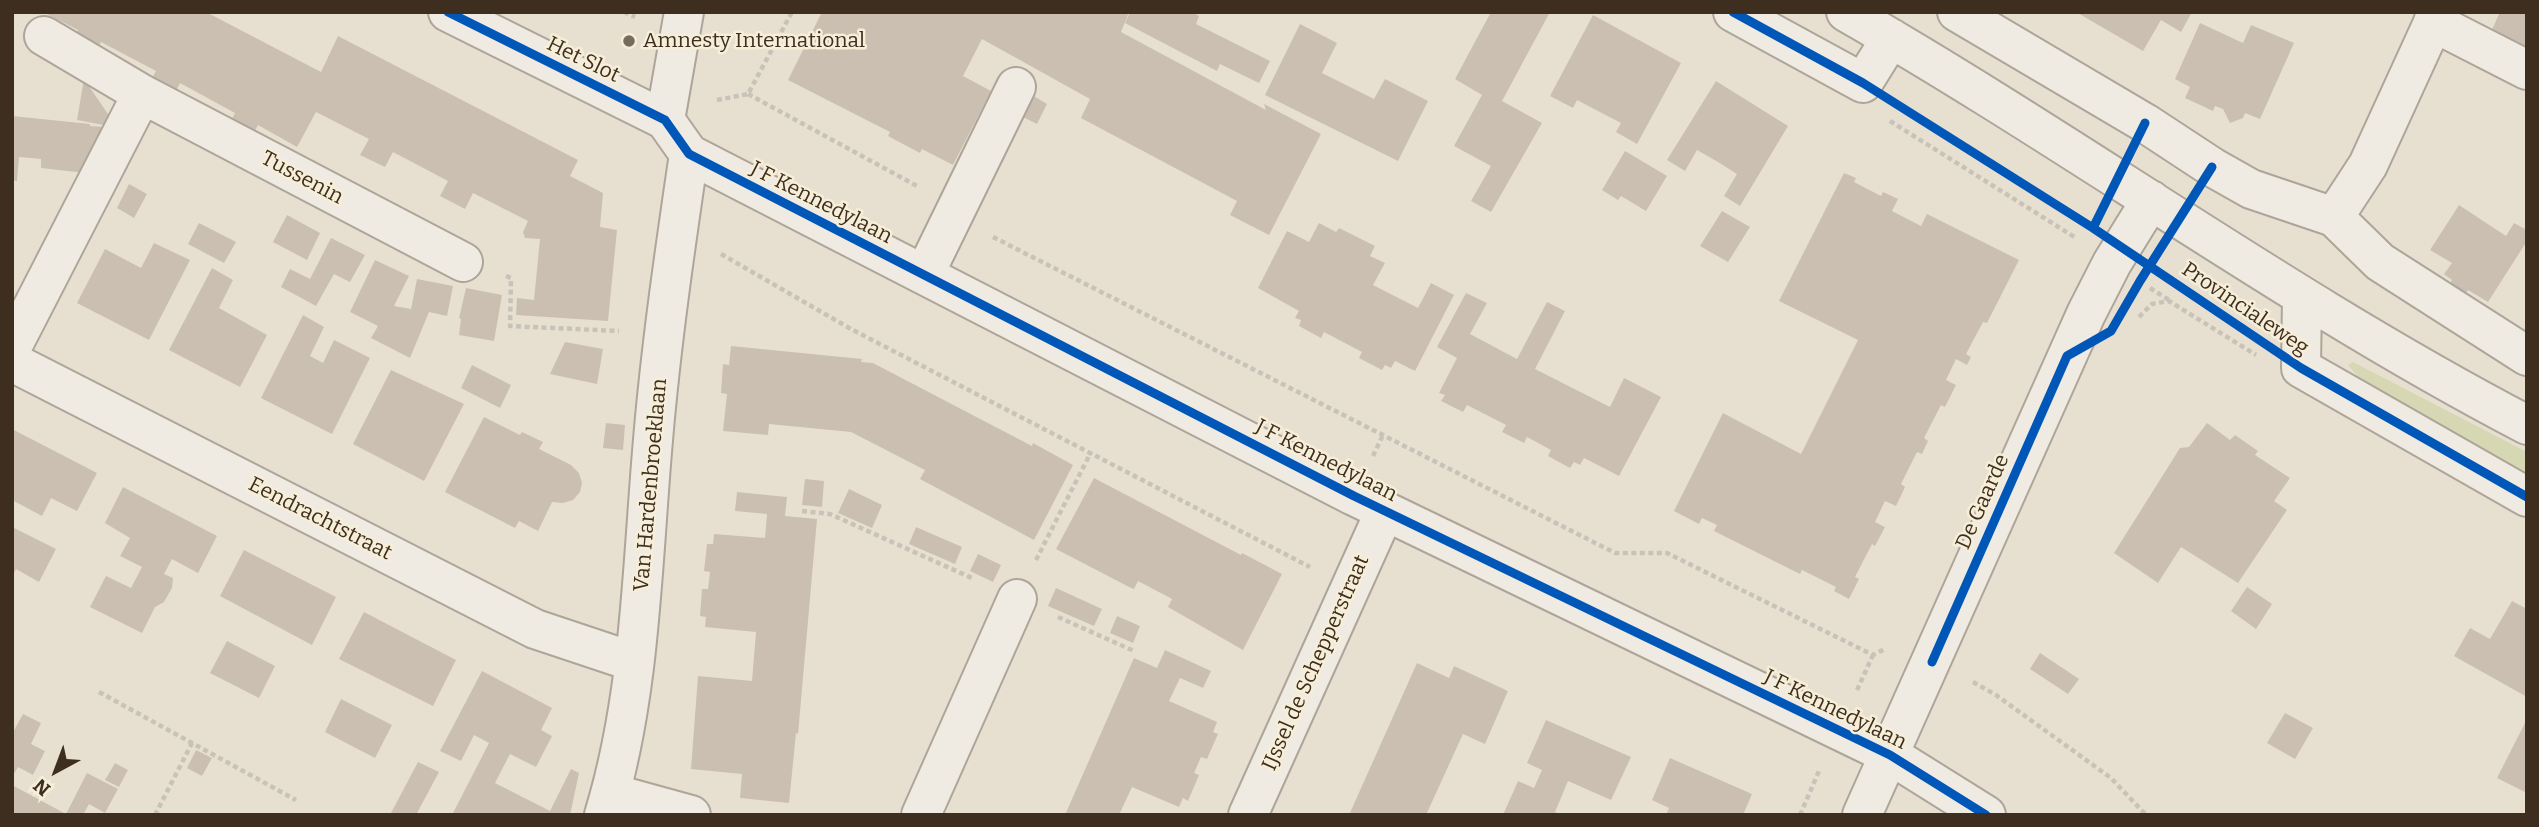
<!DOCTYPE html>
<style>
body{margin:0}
#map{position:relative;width:2539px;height:827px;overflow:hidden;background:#e7e0d1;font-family:Bitter,serif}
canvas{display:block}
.frame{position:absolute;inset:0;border:14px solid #3d2e20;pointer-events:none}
.north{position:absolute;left:21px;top:736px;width:70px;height:70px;-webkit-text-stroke:5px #f7eed8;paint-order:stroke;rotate:221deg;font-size:19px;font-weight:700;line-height:28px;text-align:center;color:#3d2e20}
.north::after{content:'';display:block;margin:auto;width:24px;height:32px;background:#3d2e20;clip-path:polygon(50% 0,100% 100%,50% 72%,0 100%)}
</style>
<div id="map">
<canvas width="2539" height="827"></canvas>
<div class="frame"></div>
<div class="north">N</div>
</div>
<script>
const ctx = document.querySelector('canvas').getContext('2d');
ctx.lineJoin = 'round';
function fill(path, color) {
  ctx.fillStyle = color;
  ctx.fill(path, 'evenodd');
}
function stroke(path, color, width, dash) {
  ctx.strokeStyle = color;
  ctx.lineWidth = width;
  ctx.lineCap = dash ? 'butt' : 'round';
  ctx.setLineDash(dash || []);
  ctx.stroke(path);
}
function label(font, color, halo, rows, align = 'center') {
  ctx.font = font + ' Bitter,serif';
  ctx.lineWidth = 5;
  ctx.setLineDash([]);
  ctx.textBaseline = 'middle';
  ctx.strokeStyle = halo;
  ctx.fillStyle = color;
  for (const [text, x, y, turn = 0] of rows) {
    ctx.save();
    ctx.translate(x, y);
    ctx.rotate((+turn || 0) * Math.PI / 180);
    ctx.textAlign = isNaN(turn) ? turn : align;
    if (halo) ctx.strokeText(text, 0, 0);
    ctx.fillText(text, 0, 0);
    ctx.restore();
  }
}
fill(new Path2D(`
 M 2353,362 L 2527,452 L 2527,475 L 2362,381 L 2348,365 Z`), '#d6d7b3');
fill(new Path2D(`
 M 43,12 L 206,12 L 321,72 L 338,36 L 578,160 L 570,176 L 603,193 L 600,227 L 617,230 L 608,321 L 516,315 L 517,298 L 534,300 L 540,239 L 525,238 L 523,232 L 528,221 L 473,193 L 465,209 L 440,196 L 448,181 L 393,152 L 385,167 L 360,155 L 369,139 L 316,112 L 297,147 L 258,125 L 250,140 L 227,128 L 235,113 L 180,83 L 172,99 L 148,86 L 156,71 L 101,42 L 94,57 L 71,45 L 78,30 Z
 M 822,12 L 1129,12 L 1121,32 L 1266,110 L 1264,104 L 1321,134 L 1269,235 L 1230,215 L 1237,201 L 1081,118 L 1090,99 L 982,39 L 963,76 L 991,91 L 953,165 L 922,149 L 920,153 L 888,136 L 890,132 L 788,80 Z
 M 1130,12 L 1193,12 L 1199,16 L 1196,24 L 1270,61 L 1259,83 L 1220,64 L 1217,71 L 1125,23 Z
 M 1491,12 L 1550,12 L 1502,101 L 1542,123 L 1491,212 L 1471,201 L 1491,166 L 1454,146 L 1482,95 L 1455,79 Z
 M 2076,12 L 2192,12 L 2181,32 L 2161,20 L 2143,51 Z
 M 2500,12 L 2527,12 L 2527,51 L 2490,34 Z
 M 1593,15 L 1681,63 L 1637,144 L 1616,132 L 1621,123 L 1577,100 L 1573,108 L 1550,96 Z
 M 2200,23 L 2243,43 L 2251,25 L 2294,43 L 2260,119 L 2245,113 L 2243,118 L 2230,123 L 2223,109 L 2215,106 L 2213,111 L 2185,98 L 2190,87 L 2175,79 Z
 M 1300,24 L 1337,43 L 1322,73 L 1374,99 L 1385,79 L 1428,101 L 1398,161 L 1265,95 Z
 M 84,79 L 110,117 L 109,126 L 77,120 Z
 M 1716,81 L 1788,126 L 1740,206 L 1724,196 L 1737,174 L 1718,162 L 1697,150 L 1685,171 L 1667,160 Z
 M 1032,95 L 1047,104 L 1037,124 L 1021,116 Z
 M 12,116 L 90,124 L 90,126 L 119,128 L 85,173 L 41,168 L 41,159 L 19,157 L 17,181 L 12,180 Z
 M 1625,151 L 1667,176 L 1646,211 L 1621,196 L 1618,200 L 1602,190 Z
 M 1844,173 L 1856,178 L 1854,182 L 1881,196 L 1883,192 L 1898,199 L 1892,211 L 1921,226 L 1927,214 L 2019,260 L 1987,323 L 1983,322 L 1966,354 L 1971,357 L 1967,365 L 1956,359 L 1946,380 L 1956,385 L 1945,407 L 1941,405 L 1924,438 L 1928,441 L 1922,454 L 1917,452 L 1901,484 L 1905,487 L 1896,506 L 1885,501 L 1875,522 L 1885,527 L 1875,546 L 1872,544 L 1855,577 L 1859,579 L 1849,599 L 1834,591 L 1836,587 L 1802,570 L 1800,574 L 1714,531 L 1717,525 L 1702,518 L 1699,524 L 1674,511 L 1723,413 L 1801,454 L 1858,340 L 1779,301 Z
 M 129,184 L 147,194 L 134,218 L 117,208 Z
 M 2459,205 L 2506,236 L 2514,223 L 2527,230 L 2527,241 L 2488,302 L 2468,290 L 2466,293 L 2450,283 L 2452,280 L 2444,274 L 2452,263 L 2430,250 Z
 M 1722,211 L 1750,227 L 1728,262 L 1700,246 Z
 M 287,215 L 320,233 L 307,260 L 273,242 Z
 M 199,223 L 236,242 L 224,263 L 188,244 Z
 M 1319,223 L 1336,232 L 1339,228 L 1375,246 L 1370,256 L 1385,263 L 1373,285 L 1418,308 L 1431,283 L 1454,295 L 1415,371 L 1395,361 L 1391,368 L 1385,365 L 1382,370 L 1359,358 L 1362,352 L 1324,332 L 1321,338 L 1299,326 L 1301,320 L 1295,318 L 1299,311 L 1258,288 L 1287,231 L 1309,242 Z
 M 331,238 L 365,255 L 350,282 L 334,274 L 316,306 L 281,287 L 290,269 L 310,279 Z
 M 154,243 L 190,260 L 149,340 L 77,303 L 105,249 L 141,268 Z
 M 375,260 L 409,276 L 394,306 L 411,309 L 417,279 L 453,286 L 447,316 L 429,312 L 410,358 L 371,338 L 378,326 L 350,312 Z
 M 212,268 L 233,280 L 219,308 L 267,335 L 240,387 L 169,350 Z
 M 466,288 L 502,295 L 494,341 L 459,335 L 461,319 L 459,318 Z
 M 1466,293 L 1487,303 L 1470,334 L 1517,359 L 1547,302 L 1565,311 L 1535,369 L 1610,407 L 1624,378 L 1661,397 L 1619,476 L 1584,458 L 1580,465 L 1574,462 L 1570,468 L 1548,456 L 1551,450 L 1527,437 L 1524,443 L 1502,432 L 1506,425 L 1467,405 L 1463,412 L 1441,401 L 1445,395 L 1439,393 L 1457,358 L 1437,347 Z
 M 303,315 L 324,327 L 310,356 L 323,363 L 334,340 L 370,358 L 332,434 L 261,398 Z
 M 565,342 L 603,349 L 597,384 L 550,374 Z
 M 731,346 L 862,359 L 861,362 L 873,363 L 1032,446 L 1033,443 L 1073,465 L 1034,540 L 920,479 L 925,470 L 851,432 L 769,424 L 768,435 L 723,431 L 727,394 L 721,393 L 723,364 L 729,365 Z
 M 472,365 L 511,385 L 500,408 L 461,388 Z
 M 391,370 L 464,404 L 424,481 L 353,444 Z
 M 484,417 L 520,435 L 522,432 L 543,442 L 539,449 L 571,465 L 579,473 L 582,483 L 580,492 L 573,500 L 563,503 L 552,502 L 538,531 L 519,521 L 515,528 L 445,492 Z
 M 606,423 L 625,425 L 623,450 L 603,448 Z
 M 2207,423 L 2230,440 L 2235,435 L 2258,451 L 2255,455 L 2290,478 L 2274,501 L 2287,510 L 2238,583 L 2181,547 L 2158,583 L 2114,553 L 2180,448 L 2189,447 Z
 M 12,429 L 97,473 L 77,511 L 51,498 L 42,516 L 12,500 Z
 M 1094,478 L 1241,555 L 1242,553 L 1282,574 L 1243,650 L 1168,607 L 1172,599 L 1138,581 L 1134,589 L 1131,588 L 1056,549 Z
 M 805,479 L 824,481 L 822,507 L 802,505 Z
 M 123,487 L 217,536 L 198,573 L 172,559 L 164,574 L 173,578 L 172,588 L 164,602 L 155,607 L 142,633 L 90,607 L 106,576 L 131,588 L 142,567 L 120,556 L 130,538 L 105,523 Z
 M 849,489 L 882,505 L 872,528 L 838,513 Z
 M 737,492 L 787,497 L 785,516 L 817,519 L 798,734 L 796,733 L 789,803 L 740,798 L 742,774 L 691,769 L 698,676 L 752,681 L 756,632 L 705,627 L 706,617 L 700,616 L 702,589 L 708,589 L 710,572 L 704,571 L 707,544 L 713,544 L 714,534 L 765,538 L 767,514 L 735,511 Z
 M 12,527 L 56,549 L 39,582 L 16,569 L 12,577 Z
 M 916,527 L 962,547 L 955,564 L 909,544 Z
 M 244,550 L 336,597 L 312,645 L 220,596 Z
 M 978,554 L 1001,565 L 993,582 L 970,571 Z
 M 2247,587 L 2272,604 L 2256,629 L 2231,611 Z
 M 1056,588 L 1102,609 L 1094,626 L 1048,606 Z
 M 2512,601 L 2527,609 L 2527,697 L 2454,656 L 2470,628 L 2490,639 Z
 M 364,612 L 456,660 L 433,706 L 339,659 Z
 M 1117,616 L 1140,626 L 1133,643 L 1110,633 Z
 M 227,641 L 275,666 L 259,698 L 210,673 Z
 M 1165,650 L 1211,671 L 1203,688 L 1180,678 L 1169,701 L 1217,722 L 1213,732 L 1218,734 L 1207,759 L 1201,757 L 1194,773 L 1199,775 L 1188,801 L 1183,798 L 1179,807 L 1132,787 L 1119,815 L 1065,815 L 1134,658 L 1157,668 Z
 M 2040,653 L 2079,679 L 2068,694 L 2030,669 Z
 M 1417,663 L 1449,678 L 1454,666 L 1508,691 L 1485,744 L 1463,734 L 1426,815 L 1349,815 Z
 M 482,671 L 552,708 L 541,730 L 552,736 L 536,767 L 510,754 L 495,783 L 550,811 L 571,769 L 579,773 L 570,815 L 452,815 L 489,743 L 474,735 L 461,761 L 440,751 Z
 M 341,699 L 392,725 L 375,758 L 325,732 Z
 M 2285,713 L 2313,728 L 2295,759 L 2267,743 Z
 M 23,714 L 41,723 L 31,744 L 45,751 L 33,775 L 18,767 L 12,777 L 12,734 Z
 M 2527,719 L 2527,793 L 2497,778 Z
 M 1546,720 L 1631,757 L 1611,800 L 1568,781 L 1555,812 L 1562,815 L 1503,815 L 1518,781 L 1534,788 L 1542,770 L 1527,763 Z
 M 196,750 L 212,758 L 202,776 L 187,768 Z
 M 1670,758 L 1752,794 L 1743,815 L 1666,815 L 1669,808 L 1652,800 Z
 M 418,762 L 439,772 L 416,815 L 391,813 Z
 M 115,763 L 128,770 L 119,787 L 105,780 Z
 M 87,773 L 118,789 L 105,813 L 89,804 L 83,815 L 12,815 L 12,785 L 66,814 Z`), '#cbbfb2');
const minor = new Path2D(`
 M 448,12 L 665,120 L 689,154 L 1354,496 L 1890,755 L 1986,815
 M 1733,12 L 1863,83 L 1891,38
 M 1846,12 C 2076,144 2291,302 2527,425
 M 1957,12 L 2145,123 L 2212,167 L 2251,189 L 2334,217 L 2380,262 L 2527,356
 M 2433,22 L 2527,70
 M 44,36 L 142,94 L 463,262
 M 665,120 L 684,12
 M 2334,217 L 2368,165 L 2438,12
 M 924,275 L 1016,87
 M 2302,297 L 2301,368 L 2527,497
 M 12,347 L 142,94
 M 12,362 L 535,629 L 634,662
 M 611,793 L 691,815
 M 604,815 C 641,694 642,565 653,440 C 661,345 675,249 689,154
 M 921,815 L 1017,599
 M 1248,815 L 1385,511
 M 1862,815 L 2086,314 L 2112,263 L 2151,200`);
stroke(minor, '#ada599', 42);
stroke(new Path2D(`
 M 624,12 L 635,17
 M 748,94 L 917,186
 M 717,100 L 748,94 L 792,12
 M 1890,121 L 2076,238
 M 993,237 L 1615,553 L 1667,553 L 1873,655 L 1885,649
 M 721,254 L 851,329 L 1310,567
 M 506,276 L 511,278 L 510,326 L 619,331
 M 2150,288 L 2169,300
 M 2139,317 L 2152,304 L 2169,301 L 2256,355
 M 1373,456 L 1383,435
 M 802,511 L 830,514 L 974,579
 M 1036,560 L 1091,452
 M 1058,617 L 1134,651
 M 1973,682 L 1996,695 L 2111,778 L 2146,815
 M 1857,690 L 1873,655
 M 99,692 L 296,800
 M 155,815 L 192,743
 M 1800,815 L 1819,771`), '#c8c2b9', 4.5, [5, 3.5]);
stroke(minor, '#efebe3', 38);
stroke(new Path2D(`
 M 448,12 L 665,120 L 689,154 L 1354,496 L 1890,755 L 1986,815
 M 1733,12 L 1863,83 L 2093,228 L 2301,368 L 2527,497
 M 2093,228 L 2145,123
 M 1932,662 L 2067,356 L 2111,331 L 2140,281 L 2212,167`), '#0057b8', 9);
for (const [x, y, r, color] of [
 [629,41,7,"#786c5e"]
]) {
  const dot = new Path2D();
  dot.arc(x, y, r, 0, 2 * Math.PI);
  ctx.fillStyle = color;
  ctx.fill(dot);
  stroke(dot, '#f7eed8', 2.5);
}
label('21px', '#3d2e20', '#f7eed8', [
 ["Amnesty International",643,41]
], 'left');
label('21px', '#3d2e20', '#f7eed8', [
 ["Het Slot",583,60,26],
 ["Tussenin",302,178,28],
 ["J F Kennedylaan",821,203,27],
 ["Provincialeweg",2245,309,34],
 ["J F Kennedylaan",1326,461,27],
 ["Van Hardenbroeklaan",651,485,-85],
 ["De Gaarde",1983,502,-66],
 ["Eendrachtstraat",320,519,27],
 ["IJssel de Schepperstraat",1316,663,-66],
 ["J F Kennedylaan",1835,710,26]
]);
</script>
